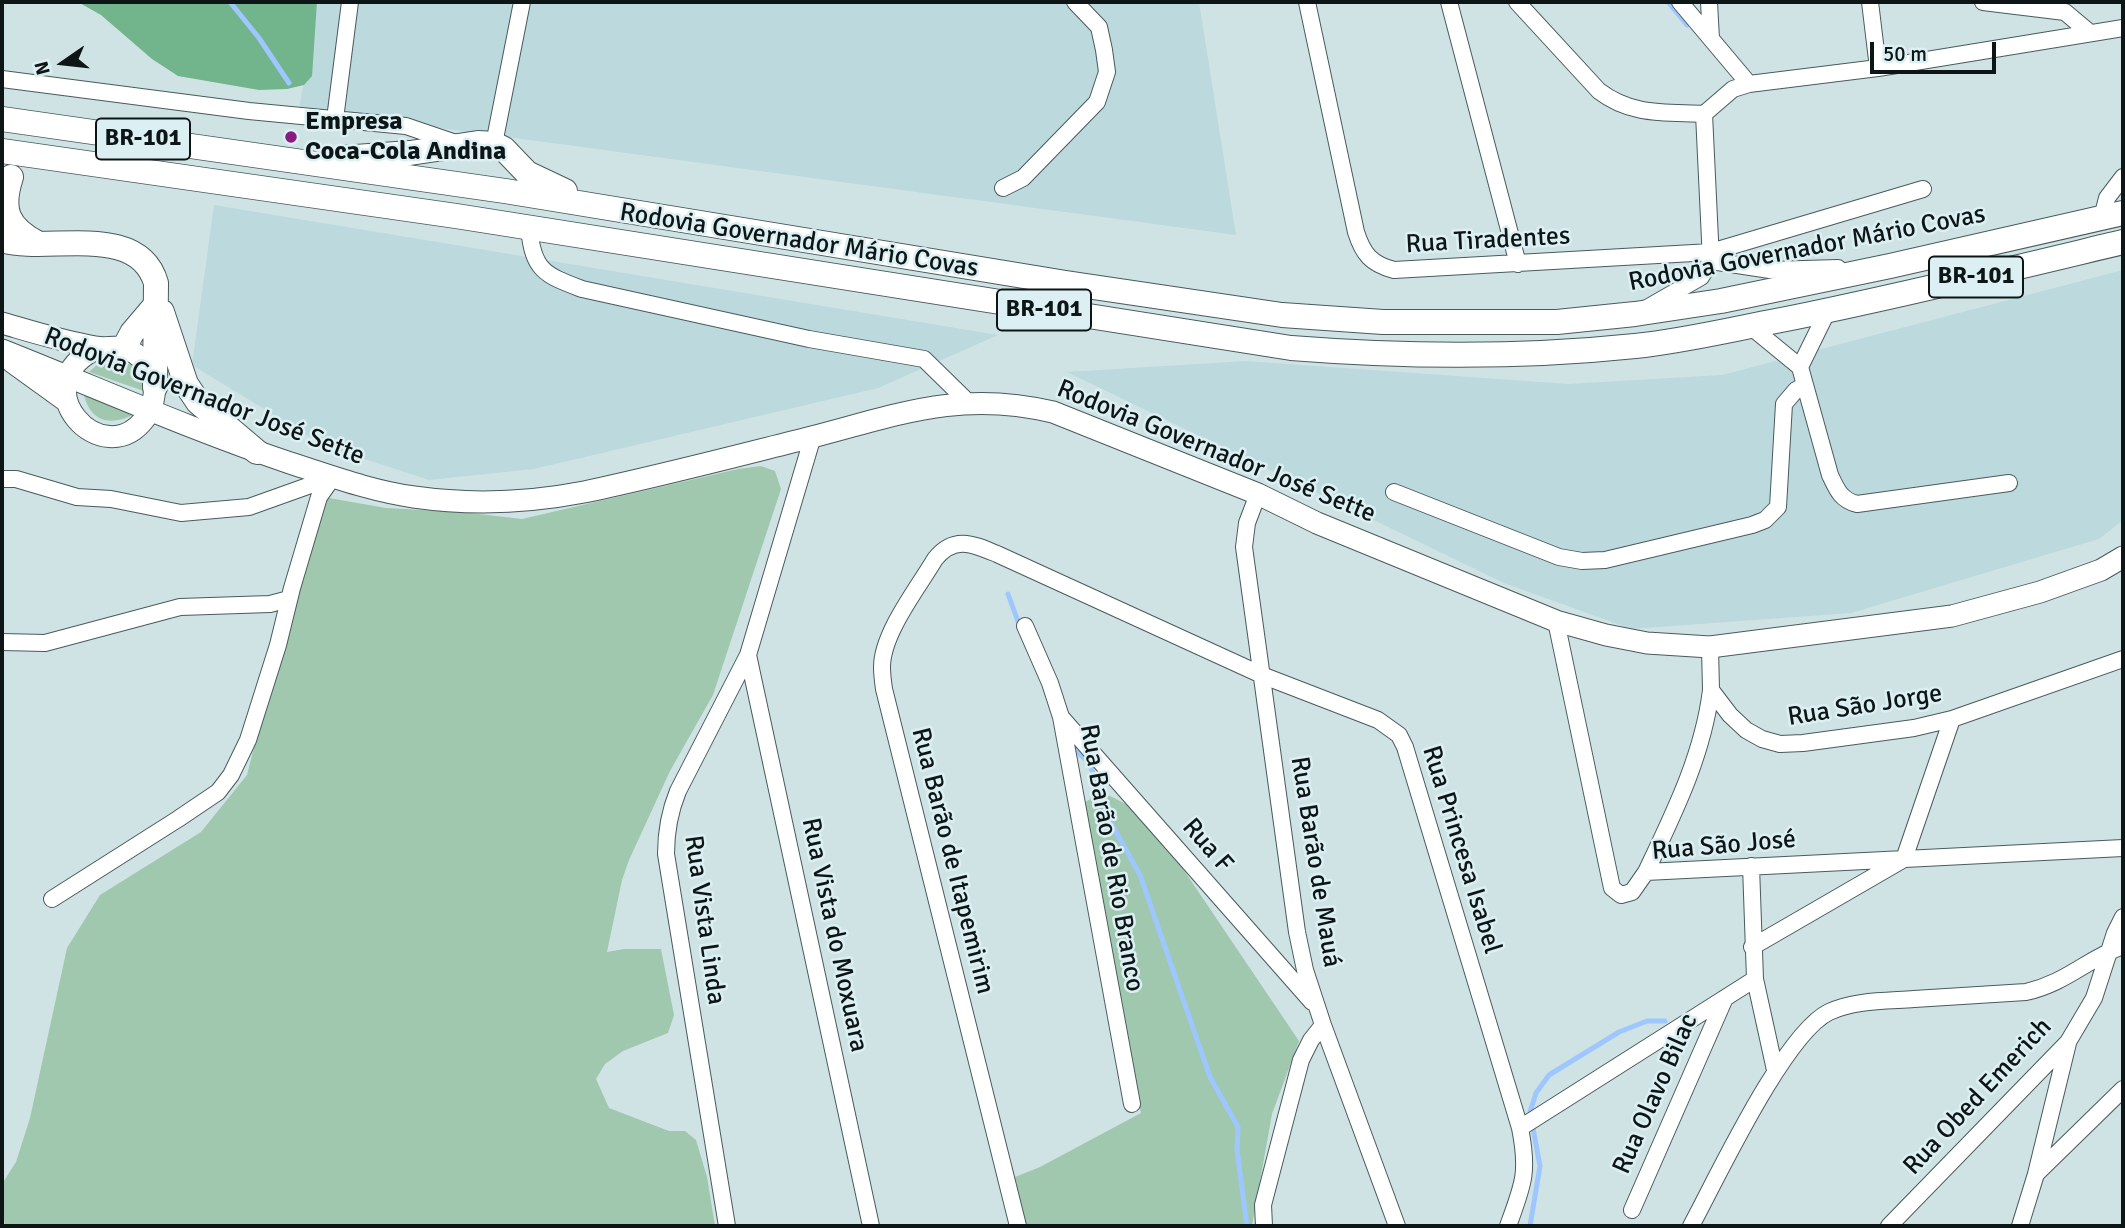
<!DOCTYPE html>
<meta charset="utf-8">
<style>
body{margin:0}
#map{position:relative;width:2125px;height:1228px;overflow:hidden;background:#cfe3e5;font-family:Signika,sans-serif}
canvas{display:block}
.frame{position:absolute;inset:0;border:4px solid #0e1516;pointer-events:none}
.north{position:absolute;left:28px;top:28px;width:70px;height:70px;-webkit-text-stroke:5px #dcf0f3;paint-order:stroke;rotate:256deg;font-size:19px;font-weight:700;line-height:28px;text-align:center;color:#0e1516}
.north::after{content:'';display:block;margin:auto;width:24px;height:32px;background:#0e1516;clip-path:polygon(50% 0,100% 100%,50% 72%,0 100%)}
.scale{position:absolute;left:1870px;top:42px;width:126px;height:32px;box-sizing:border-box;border:4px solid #0e1516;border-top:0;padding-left:9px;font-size:21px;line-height:24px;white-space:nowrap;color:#0e1516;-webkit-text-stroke:5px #dcf0f3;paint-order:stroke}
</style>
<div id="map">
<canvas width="2125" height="1228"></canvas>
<div class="frame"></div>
<div class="north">N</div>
<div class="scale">50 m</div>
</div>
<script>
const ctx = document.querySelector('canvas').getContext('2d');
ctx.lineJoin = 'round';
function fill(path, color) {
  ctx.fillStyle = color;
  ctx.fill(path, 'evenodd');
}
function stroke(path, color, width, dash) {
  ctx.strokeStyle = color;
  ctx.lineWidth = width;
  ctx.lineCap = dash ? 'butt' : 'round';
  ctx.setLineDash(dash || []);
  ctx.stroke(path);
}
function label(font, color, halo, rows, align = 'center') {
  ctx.font = font + ' Signika,sans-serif';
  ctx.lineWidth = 5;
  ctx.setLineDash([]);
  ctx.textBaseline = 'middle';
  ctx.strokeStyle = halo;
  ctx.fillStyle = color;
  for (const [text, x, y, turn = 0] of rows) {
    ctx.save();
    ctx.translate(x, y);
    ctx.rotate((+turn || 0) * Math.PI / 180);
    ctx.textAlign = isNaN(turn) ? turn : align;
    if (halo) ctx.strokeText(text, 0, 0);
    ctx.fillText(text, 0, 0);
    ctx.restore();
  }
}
fill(new Path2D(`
 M 318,2 L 1199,2 L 1236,235 L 299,109 Z
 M 214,205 L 998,335 L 878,388 L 534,469 L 429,480 L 325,446 L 192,365 Z
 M 2123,270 L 2123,520 L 2099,539 L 1851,613 L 1631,629 L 1504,583 L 1067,372 L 1246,361 L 1568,384 L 1722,375 Z`), '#bcd9dd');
fill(new Path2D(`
 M 115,361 L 133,365 L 144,381 L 147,392 L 89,372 L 99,363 Z
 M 83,391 L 140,411 C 113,427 90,425 83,391 Z
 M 761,466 L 775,471 L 781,489 L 713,695 L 670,771 L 629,860 L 622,880 L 607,952 L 624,949 L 661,949 L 674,1015 L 668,1033 L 623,1051 L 605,1064 L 596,1079 L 609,1108 L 669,1131 L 685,1131 L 696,1140 L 707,1177 L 715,1226 L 5,1226 L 2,1208 L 2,1184 L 16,1162 L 30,1118 L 67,948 L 100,895 L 201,832 L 247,775 L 316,504 L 323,497 L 386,508 L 461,512 L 522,519 L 738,469 Z
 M 1102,792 L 1146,814 L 1299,1041 L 1272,1114 L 1252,1226 L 1025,1226 L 1015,1177 L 1040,1167 L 1141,1113 L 1082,804 Z`), '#a0c8ae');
fill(new Path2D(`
 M 78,2 L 317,2 L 312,76 L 304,85 L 287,89 L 259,90 L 178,76 L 152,59 L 101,15 Z`), '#72b48b');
stroke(new Path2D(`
 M 230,2 L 259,38 L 289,83
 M 1668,2 L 1687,25
 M 1008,594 L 1020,627
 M 1070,745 L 1087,761 L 1092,770 L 1107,816 L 1140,875 L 1210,1077 L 1238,1127 L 1237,1150 L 1247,1226
 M 1530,1226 L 1540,1166 L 1530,1112 L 1536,1093 L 1549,1075 L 1619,1032 L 1647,1021 L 1665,1021`), '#9ec7ff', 5);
const minor = new Path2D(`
 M 1307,2 L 1356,232 C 1363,254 1371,264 1394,270 L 1711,252 L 1923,189
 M 1449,2 L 1518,264
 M 1517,2 L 1599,91 C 1632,116 1664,112 1704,114
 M 1680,2 L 1749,84
 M 1709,2 L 1711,39
 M 1870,2 L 1878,68
 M 1983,2 L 2065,12 L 2090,33
 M 2,79 L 249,111 L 406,126 L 456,143
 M 335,119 L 350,2
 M 494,144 L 522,2
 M 1003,188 L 1023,178 L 1097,102 L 1107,72 L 1104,50 L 1099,27 L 1075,2
 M 2102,218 L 2107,198 L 2123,177
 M 529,228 C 533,271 545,275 582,289 L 809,339 L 924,359 L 969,403
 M 1711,261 L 1770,270 L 1838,268
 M 1647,308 L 1701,277 L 1711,261 L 1704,114 L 1733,89 L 1749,84 L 1878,68 L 2123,28
 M 1750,326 L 1800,367 L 1828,310
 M 1800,367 L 1830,475 C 1837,490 1841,500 1857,504 L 2009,483
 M 2,479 L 16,479 L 77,497 L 111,499 L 181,513 L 249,507 L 333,477
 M 1394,492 L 1559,557 L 1582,561 L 1605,560 L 1752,525 L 1765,520 L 1778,507 L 1784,404 L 1796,390 L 1805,385
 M 1258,494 L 1247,523 L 1244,547 L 1297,932 L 1305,970 L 1323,1025 L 1397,1226
 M 1556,621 L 1612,888 L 1621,895 L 1632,892 L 1646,872 L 2123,848
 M 1025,626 L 1050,683 L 1061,717 L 1132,1104
 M 2,642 L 45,643 L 180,607 L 270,604 L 289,599
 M 1710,647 L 1711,690 L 1730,715 L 1746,730 L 1762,739 L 1780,744 L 1803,743 L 1914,728 L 1952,719 L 2123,659
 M 748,655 L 871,1226
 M 1061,717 L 1312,1002
 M 1751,866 L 1755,979 L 1775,1070
 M 1646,872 C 1674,813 1703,755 1711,690
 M 52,899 L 178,819 L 218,792 L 231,775 L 248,740 L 278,645 L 292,588 L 319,497 L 333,477
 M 1752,947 L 1904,859 L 1952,719
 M 1520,1128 L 1755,979
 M 2036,1174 L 2123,1089
 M 1632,1210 L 1725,998
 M 727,1226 L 666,854 C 666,831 669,813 678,791 L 748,655 L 813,436
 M 1018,1226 L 884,689 C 883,682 882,674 882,667 C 882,633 918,588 935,559 C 954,535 973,544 997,554 L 1264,676 L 1378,720 L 1399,735 L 1405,747 L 1520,1128 C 1529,1173 1523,1185 1508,1226
 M 1264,1226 L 1263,1205 L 1301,1060 L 1311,1040 L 1323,1025
 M 1691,1226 C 1717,1178 1784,1034 1829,1012 C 1854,1000 1887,1001 1914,999 C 1951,997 1989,994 2026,992 C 2066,983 2087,959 2123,946
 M 1889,1226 L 2068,1042 L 2094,998 L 2115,933 L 2123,917
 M 2020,1226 L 2036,1174 L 2068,1043`);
const major = new Path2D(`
 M 2,323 C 33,332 64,342 96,347 C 104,349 114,346 122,348 C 134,350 146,361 151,371 C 157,386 155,404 146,417 C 103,477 19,384 98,348
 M 2,350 C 98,388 192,430 290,463 C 331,476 371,491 414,497 C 470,505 527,503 584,492 C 660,476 736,456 812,437 C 900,414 961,390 1053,412 L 1258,494 L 1317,523 L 1556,621 L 1606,635 L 1647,643 L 1710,647 L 1952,616 L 2040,592 L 2101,570 L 2123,557
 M 12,362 L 66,401`);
const highway = new Path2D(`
 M 2,119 L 505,191 L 1066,283 L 1282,315 L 1383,322 L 1557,322 L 1635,314 L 1721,301 L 1890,266 L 2123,213
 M 2,151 L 456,216 L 1291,348 C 1406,357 1520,358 1635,346 C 1684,341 1733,329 1781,320 C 1896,297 2010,269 2123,242
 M 342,158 L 410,153 L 478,143 L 494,144 L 504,149 L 527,173 L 565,191
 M 11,177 C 0,211 8,227 37,243
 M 2,240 C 47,254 138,221 156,283 L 155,387
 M 162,312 L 186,384 L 198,402 L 257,452
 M 124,348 L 132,333 L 154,307`);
stroke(minor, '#495a5c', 18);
stroke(major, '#495a5c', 23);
stroke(highway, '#495a5c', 26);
stroke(minor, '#fff', 16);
stroke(major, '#fff', 21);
stroke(highway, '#fff', 24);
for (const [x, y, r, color] of [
 [291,137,7,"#891c81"]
]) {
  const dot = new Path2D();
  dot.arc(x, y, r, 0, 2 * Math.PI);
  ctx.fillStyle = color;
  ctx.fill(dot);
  stroke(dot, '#dcf0f3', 2.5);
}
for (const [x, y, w] of [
 [143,139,94],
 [1976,277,94],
 [1044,310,94]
]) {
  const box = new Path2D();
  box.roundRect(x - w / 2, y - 20.5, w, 41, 5);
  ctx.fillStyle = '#dcf0f3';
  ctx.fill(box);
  stroke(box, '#0e1516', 2);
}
label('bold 24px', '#0e1516', null, [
 ["BR-101",143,139],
 ["BR-101",1976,277],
 ["BR-101",1044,310]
]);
label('bold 26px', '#0e1516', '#dcf0f3', [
 ["Empresa",305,122],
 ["Coca-Cola Andina",305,152]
], 'left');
label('26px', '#0e1516', '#dcf0f3', [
 ["Rodovia Governador Mário Covas",799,241,9],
 ["Rua Tiradentes",1488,241,-3],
 ["Rodovia Governador Mário Covas",1807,249,-11],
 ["Rodovia Governador José Sette",204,397,21],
 ["Rodovia Governador José Sette",1216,452,22],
 ["Rua São Jorge",1865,706,-9],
 ["Rua F",1207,846,49],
 ["Rua São José",1724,846,-5],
 ["Rua Princesa Isabel",1461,850,73],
 ["Rua Barão de Rio Branco",1111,858,80],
 ["Rua Barão de Itapemirim",952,861,76],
 ["Rua Barão de Mauá",1315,862,81],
 ["Rua Vista Linda",704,920,82],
 ["Rua Vista do Moxuara",834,935,78],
 ["Rua Olavo Bilac",1656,1094,-66],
 ["Rua Obed Emerich",1978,1097,-47]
]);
</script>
